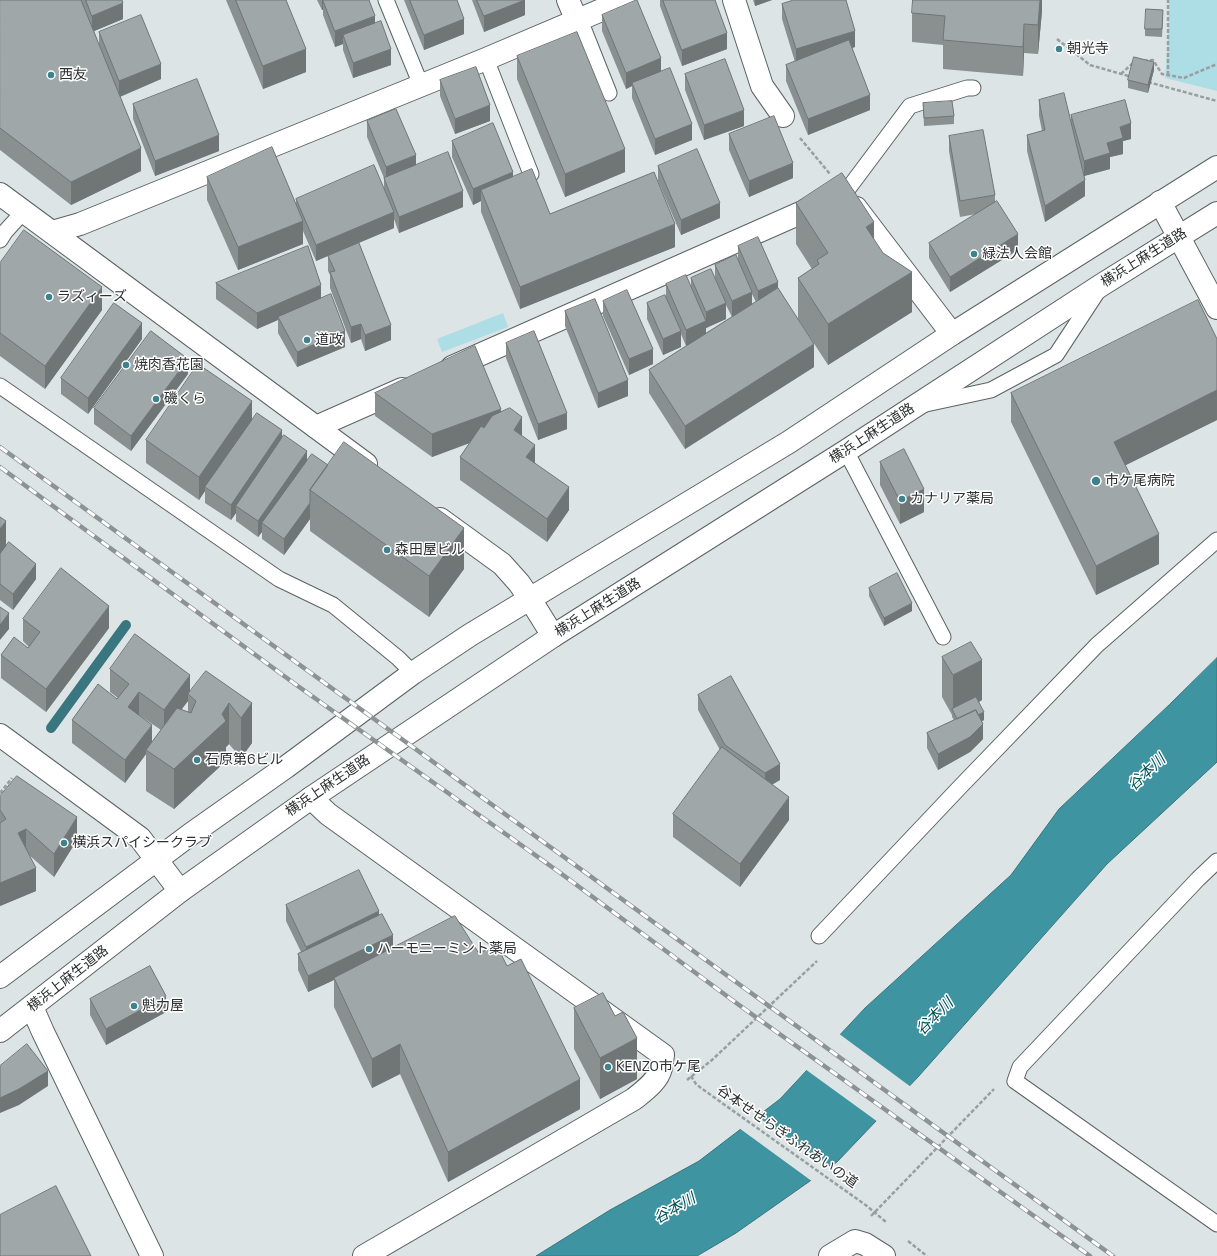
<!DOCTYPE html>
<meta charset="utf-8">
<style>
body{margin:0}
canvas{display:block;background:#dce4e5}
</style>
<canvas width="1217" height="1256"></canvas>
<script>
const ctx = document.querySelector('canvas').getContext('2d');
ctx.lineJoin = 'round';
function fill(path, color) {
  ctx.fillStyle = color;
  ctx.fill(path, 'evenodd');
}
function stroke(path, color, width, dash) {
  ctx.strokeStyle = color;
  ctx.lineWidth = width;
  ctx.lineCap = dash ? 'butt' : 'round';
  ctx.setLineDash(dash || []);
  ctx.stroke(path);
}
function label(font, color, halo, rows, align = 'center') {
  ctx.font = font + ' "Space Grotesk","Noto Sans JP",sans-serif';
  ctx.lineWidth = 3;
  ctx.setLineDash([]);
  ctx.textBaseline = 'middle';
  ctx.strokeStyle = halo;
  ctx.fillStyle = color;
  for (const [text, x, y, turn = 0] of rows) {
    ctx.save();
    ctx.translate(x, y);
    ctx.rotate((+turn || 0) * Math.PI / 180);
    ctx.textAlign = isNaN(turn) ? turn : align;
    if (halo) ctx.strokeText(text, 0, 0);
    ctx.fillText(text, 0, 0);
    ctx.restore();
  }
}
fill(new Path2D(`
 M 1169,0 L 1217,0 L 1217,91 L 1165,78 L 1168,38 Z
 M 503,313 L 508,327 L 442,352 L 437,339 Z`), '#addee6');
const water = new Path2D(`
 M 1217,658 L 1217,762 L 1107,864 L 918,1077 L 837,1162 L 736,1233 L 697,1256 L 536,1256 L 610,1210 L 699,1161 L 780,1099 L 865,1008 L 1011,875 L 1059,809 L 1169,705 Z`);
fill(water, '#3e94a1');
stroke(water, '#39767f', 1);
fill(new Path2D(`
 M 838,1033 L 911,1087 L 878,1122 L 805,1069 Z
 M 755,1115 L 832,1168 L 813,1182 L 739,1128 Z`), '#dce4e5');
stroke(new Path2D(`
 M 51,728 L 126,625`), '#39767f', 10);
const service = new Path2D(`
 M 386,0 L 421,85
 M 580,20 L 609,93
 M 486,59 L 531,174
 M 845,193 L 910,106 L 967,88 L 973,88
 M 0,240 L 5,232 L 24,211
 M 0,386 L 279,579 L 333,605 L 398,658 L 413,673
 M 926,404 L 991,390 L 1056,355 L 1098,291
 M 846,451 L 943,637
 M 1217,861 L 1198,879 L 1020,1067 L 1015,1081 L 1217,1224
 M 819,936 L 959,788 L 1097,645 L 1217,540`);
const minor = new Path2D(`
 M 568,0 L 577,21
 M 734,0 L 762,86 L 783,116
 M 1160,202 L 1217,308
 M 856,208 L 952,334
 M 52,232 L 80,224 L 486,59 L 625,0
 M 452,367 L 823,203
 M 316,427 L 402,389
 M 311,798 L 328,814 L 663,1055 C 662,1060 662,1064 661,1068 C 658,1081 644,1091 634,1099 L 364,1256
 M 32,1007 L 43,1032 L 152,1256
 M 830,1256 L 855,1241 L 865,1244 L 884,1256`);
const tertiary = new Path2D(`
 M 0,194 L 366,464
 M 440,519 L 502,564 L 519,583 L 530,599 L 553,636
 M 0,735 L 140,838 L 180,891`);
const primary = new Path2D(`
 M 0,977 L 191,834 L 286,767 L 413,673 L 470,635 L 789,442 L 952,334 L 1217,167
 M 0,1031 L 180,891 L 311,798 L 553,636 L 846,451 L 1103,284 L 1217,213`);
stroke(service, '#5c6263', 17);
stroke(minor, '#5c6263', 24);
stroke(tertiary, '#5c6263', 24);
stroke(primary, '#5c6263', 24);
stroke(new Path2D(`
 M 1057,39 L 1090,65 L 1132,77
 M 1144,61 L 1153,60 L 1162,74 L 1184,78 L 1217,64
 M 1121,74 L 1134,62
 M 1168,75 L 1168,0
 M 1148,82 L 1217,101
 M 800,138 L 830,174
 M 0,793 L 12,778
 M 691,1076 L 696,1084 L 701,1088 L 867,1206 L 886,1222
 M 687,1080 L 712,1060 L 817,961
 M 871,1216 L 994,1089
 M 908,1241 L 927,1256`), '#999fa0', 2.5, [4, 2]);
stroke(service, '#fff', 15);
stroke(minor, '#fff', 22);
stroke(tertiary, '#fff', 22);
stroke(primary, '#fff', 22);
const rail = new Path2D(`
 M 0,447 L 1113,1256
 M 0,467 L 295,684 L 559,872 L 739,1005 L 1090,1256`);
stroke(rail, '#8d9394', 4.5);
stroke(rail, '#fff', 3, [9]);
fill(new Path2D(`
 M 0,0 L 122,0 L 123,19 L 94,31 L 99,45 L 99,32 L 161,79 L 120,97 L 141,171 L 71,205 L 0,150 Z
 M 226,0 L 286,0 L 306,72 L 263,89 Z
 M 317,0 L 369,0 L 375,24 L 391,65 L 353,78 L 343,50 L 343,44 L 335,47 L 323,15 L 323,10 L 322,10 Z
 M 404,0 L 457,0 L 464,34 L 424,50 Z
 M 472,0 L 525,0 L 525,15 L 484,32 Z
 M 660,0 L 715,0 L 727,49 L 682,66 L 660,6 Z
 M 753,0 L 772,0 L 755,6 Z
 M 1042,0 L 1042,11 L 1038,54 L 1024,53 L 1023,76 L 943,69 L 943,45 L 912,42 L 912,13 Z
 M 782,4 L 855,47 L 852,48 L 870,110 L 808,135 L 786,81 L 786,65 L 795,62 L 782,19 Z
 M 602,15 L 661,71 L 692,140 L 655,155 L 632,98 L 632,86 L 626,89 L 602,31 Z
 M 1163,18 L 1162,37 L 1145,36 L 1145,29 Z
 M 517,56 L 625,172 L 565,197 L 517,79 Z
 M 1154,70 L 1148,93 L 1128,88 L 1128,80 Z
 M 685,74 L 744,126 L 704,140 L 685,90 Z
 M 440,80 L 490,121 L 455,134 L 440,96 Z
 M 1039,100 L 1071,120 L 1071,115 L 1131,139 L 1123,141 L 1123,154 L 1110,157 L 1110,169 L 1084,176 L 1085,196 L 1045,222 L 1027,151 L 1027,135 L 1042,131 L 1039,116 Z
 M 923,103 L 954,116 L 954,124 L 924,126 Z
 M 133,104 L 219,151 L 155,176 L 133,119 Z
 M 367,121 L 416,165 L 463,207 L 399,233 L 394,219 L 394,228 L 316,261 L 303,231 L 303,244 L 238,270 L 207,200 L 207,177 L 296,205 L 296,199 L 384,188 L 384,178 L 367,137 Z
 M 729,134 L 793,178 L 749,197 L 729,150 Z
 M 949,136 L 995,195 L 995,202 L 1018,250 L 950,292 L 929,258 L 929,243 L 976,214 L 960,217 L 949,151 Z
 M 452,141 L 513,177 L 550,214 L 675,247 L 520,309 L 481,212 L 481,201 L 473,205 L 452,157 Z
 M 658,166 L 720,218 L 681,235 L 658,181 Z
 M 796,203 L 874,240 L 912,312 L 828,365 L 798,319 L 798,278 L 812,269 L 796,244 Z
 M 738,246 L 778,288 L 814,367 L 685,449 L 649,393 L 649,370 L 690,344 L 686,346 L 681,334 L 681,347 L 663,355 L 647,319 L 647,303 L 666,296 L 666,284 L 691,286 L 691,278 L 715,278 L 715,265 L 738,260 ZM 752,294 L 756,302 L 752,304 ZM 726,305 L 732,317 L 706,333 L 706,328 L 726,319 Z
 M 328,256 L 391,340 L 365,351 L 361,339 L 351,343 L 330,288 L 330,275 L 328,271 Z
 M 0,263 L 102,310 L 45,389 L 0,356 Z
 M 216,283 L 321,299 L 345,347 L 297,367 L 278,333 L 278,320 L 257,329 L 216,299 Z
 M 603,301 L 653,364 L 629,375 L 603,316 Z
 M 565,311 L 628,396 L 598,408 L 565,326 Z
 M 142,339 L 88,414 L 61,394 L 61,378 Z
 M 1217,339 L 1217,420 L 1125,465 L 1159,564 L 1096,595 L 1011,422 L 1011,393 Z
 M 506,343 L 567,429 L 538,440 L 506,358 Z
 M 188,374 L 131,451 L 94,424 L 94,408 Z
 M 375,393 L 501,412 L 522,436 L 535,463 L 569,510 L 547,542 L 460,480 L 460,457 L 470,443 L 432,457 L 375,416 Z
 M 252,420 L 282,439 L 307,461 L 464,569 L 429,617 L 310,531 L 310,519 L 284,555 L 262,539 L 262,532 L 258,537 L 236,521 L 236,513 L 231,520 L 205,503 L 205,491 L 199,500 L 146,463 L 146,440 Z
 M 880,462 L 924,512 L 900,524 L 880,485 Z
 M 0,517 L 6,546 L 36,579 L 13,610 L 0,600 Z
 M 869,588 L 912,611 L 884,626 L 869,596 Z
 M 23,619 L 109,628 L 46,712 L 1,678 L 1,655 L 28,648 L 29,647 L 23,641 Z
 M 942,657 L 982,700 L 979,702 L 984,720 L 982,721 L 983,739 L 970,752 L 938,770 L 927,748 L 927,733 L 954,720 L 952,717 L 952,715 L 942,697 Z
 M 110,669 L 190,691 L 252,703 L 252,743 L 241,758 L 229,744 L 226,747 L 226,761 L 174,809 L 146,791 L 146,754 L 125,783 L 72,743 L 72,720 L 118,698 L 110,692 ZM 188,701 L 188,712 L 181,709 ZM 139,715 L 161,730 L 152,743 Z
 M 698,695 L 780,780 L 772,784 L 789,820 L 740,887 L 673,837 L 673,814 L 720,750 L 698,710 Z
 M 0,796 L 77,840 L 54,877 L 29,855 L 36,891 L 0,906 Z
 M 286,905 L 379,915 L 393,948 L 580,1109 L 448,1182 L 400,1074 L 372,1088 L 334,1007 L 334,980 L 308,992 L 298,970 L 298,954 L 301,952 L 286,921 Z
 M 90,999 L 166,1012 L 106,1045 L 90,1015 Z
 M 574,1008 L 637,1079 L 600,1099 L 574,1049 Z`), '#8a9090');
fill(new Path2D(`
 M 322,0 L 323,0 L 323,10 L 322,10 Z
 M 525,0 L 525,15 L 484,32 L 484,16 Z
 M 755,0 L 772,0 L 755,6 Z
 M 1040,0 L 1042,0 L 1042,11 L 1038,54 L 1038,25 Z
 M 123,3 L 123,19 L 92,32 L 92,16 Z
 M 375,16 L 375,32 L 343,35 L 343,44 L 335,47 L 335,31 Z
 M 464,19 L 464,34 L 424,50 L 424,35 Z
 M 1024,24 L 1024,53 L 1023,76 L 1023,47 Z
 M 855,31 L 855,47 L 796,65 L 796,49 Z
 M 727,33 L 727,49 L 682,66 L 682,50 Z
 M 306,49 L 306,72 L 263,89 L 263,66 Z
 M 391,49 L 391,65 L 353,78 L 353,63 Z
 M 661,58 L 661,74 L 632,83 L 632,86 L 626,89 L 626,73 Z
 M 1154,62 L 1154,70 L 1148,93 L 1148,85 Z
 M 161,64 L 161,79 L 119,97 L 119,81 Z
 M 870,95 L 870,110 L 808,135 L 808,119 Z
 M 490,105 L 490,121 L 455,134 L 455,119 Z
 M 744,110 L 744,126 L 704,140 L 704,125 Z
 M 1131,123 L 1131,139 L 1123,141 L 1123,154 L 1110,157 L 1110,169 L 1084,176 L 1084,161 L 1107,143 L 1120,127 Z
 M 692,124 L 692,140 L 655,155 L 655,139 Z
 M 219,135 L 219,151 L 155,176 L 155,161 Z
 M 141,148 L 141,171 L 71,205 L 71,182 Z
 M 625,149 L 625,172 L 565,197 L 565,174 Z
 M 416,155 L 416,171 L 386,183 L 386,167 Z
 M 793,163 L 793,178 L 749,197 L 749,181 Z
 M 513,172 L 513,188 L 481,190 L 481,201 L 473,205 L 473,189 Z
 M 1085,180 L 1085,196 L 1045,222 L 1045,206 Z
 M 463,191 L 463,207 L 399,233 L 399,217 Z
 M 720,203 L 720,218 L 681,235 L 681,220 Z
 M 394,212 L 394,228 L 316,261 L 316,245 Z
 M 303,221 L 303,244 L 238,270 L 238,247 Z
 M 874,222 L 874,262 L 866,227 Z
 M 675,224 L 675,247 L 520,309 L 520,287 Z
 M 1018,234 L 1018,250 L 950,292 L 950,277 Z
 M 912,272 L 912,312 L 828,365 L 828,324 Z
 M 778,282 L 778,297 L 758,306 L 758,291 Z
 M 321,285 L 321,300 L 278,317 L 278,320 L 257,329 L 257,313 Z
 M 102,287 L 102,310 L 45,389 L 45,366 Z
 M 752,292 L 752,307 L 732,317 L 732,301 Z
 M 726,303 L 726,319 L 706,328 L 706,336 L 686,346 L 686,330 L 706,321 L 706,312 Z
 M 142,323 L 142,339 L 88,414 L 88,398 Z
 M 361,324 L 361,339 L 351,343 L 351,327 Z
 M 391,325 L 391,340 L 365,351 L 365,335 Z
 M 345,331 L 345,347 L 297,367 L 297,352 Z
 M 681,331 L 681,347 L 663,355 L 663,339 Z
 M 814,344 L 814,367 L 685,449 L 685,426 Z
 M 653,349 L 653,364 L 629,375 L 629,359 Z
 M 188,359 L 188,374 L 131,451 L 131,436 Z
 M 628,380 L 628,396 L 598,408 L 598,393 Z
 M 1217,390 L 1217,420 L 1114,471 L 1114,442 Z
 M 252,401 L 252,424 L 205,487 L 205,491 L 199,500 L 199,477 Z
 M 501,409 L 501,431 L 432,457 L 432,434 Z
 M 567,413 L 567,429 L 538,440 L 538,424 Z
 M 522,417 L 522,440 L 514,430 Z
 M 282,430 L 282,446 L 236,506 L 236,513 L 231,520 L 231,505 Z
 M 535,445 L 535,468 L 526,457 Z
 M 307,451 L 307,467 L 262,523 L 262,532 L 258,537 L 258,521 Z
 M 569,487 L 569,510 L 547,542 L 547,519 Z
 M 924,489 L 924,512 L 900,524 L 900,501 Z
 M 310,503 L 310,519 L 284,555 L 284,539 Z
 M 6,521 L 6,551 L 0,558 L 0,529 Z
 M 464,528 L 464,569 L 429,617 L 429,576 Z
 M 1159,534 L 1159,564 L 1096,595 L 1096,566 Z
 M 36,564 L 36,579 L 13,610 L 13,594 Z
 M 912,603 L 912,611 L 884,626 L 884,618 Z
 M 109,606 L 109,628 L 46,712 L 46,689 Z
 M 9,613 L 9,629 L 0,640 L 0,625 Z
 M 982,660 L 982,700 L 955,715 L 953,710 L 953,675 Z
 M 190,675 L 190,696 L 188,694 L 188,701 L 164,733 L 164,710 Z
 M 139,692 L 139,715 L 128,730 L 128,707 Z
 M 229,703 L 229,744 L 226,747 L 226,761 L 174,809 L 174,769 L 222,714 Z
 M 252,703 L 252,743 L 241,758 L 241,718 Z
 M 984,712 L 984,720 L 960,732 L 960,724 Z
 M 983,724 L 983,739 L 970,752 L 938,770 L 938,754 Z
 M 152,725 L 152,747 L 146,750 L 146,754 L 125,783 L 125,760 Z
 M 780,764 L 780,780 L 765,789 L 765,773 Z
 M 789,797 L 789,820 L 740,887 L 740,864 Z
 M 77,817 L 77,840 L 54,877 L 54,854 Z
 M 26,829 L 26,852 L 18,833 Z
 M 36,868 L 36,891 L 0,906 L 0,883 Z
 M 379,911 L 379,927 L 306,962 L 306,947 Z
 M 393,935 L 393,951 L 334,978 L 334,980 L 308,992 L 308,976 Z
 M 166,996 L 166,1012 L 106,1045 L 106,1029 Z
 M 637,1038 L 637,1079 L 600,1099 L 600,1058 Z
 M 400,1044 L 400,1074 L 372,1088 L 372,1059 Z
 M 48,1071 L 48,1086 L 19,1105 L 0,1113 L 0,1098 Z
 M 580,1079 L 580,1109 L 448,1182 L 448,1152 Z`), '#707576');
const building = new Path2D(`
 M 0,0 L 81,0 L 141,148 L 71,182 L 0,128 Z
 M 86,0 L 122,0 L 123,3 L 92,16 Z
 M 236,0 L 286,0 L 306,49 L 263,66 Z
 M 323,0 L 369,0 L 375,16 L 335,31 Z
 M 410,0 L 457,0 L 464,19 L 424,35 Z
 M 477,0 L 525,0 L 484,16 Z
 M 637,0 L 661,58 L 626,73 L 602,15 Z
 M 663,0 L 715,0 L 727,33 L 682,50 Z
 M 794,0 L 846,0 L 855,31 L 796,49 L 782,4 Z
 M 913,0 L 1040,0 L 1038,25 L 1024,24 L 1023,47 L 943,40 L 945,16 L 912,13 Z
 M 1146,9 L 1163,10 L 1162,29 L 1145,29 Z
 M 141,15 L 161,64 L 119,81 L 99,32 Z
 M 381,21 L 391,49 L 353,63 L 343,35 Z
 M 577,32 L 625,149 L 565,174 L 517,56 Z
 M 849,40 L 870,95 L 808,119 L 786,65 Z
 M 1134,57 L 1154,62 L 1148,85 L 1128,80 Z
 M 725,59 L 744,110 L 704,125 L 685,74 Z
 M 476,67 L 490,105 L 455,119 L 440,80 Z
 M 670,68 L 692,124 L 655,139 L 632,83 Z
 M 197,79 L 219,135 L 155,161 L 133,104 Z
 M 1064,93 L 1085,180 L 1045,206 L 1027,135 L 1045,130 L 1039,100 Z
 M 1125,100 L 1131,123 L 1120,127 L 1123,138 L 1107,143 L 1110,153 L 1084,161 L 1071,115 Z
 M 952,101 L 954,116 L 924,118 L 923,103 Z
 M 396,109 L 416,155 L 386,167 L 367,121 Z
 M 774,116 L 793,163 L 749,181 L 729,134 Z
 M 493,123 L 513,172 L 473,189 L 452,141 Z
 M 983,130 L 995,195 L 960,201 L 949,136 Z
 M 272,147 L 303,221 L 238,247 L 207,177 Z
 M 697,149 L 720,203 L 681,220 L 658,166 Z
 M 448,152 L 463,191 L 399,217 L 384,178 Z
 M 374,165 L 394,212 L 316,245 L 296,199 Z
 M 532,169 L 550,214 L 654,172 L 675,224 L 520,287 L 481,190 Z
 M 842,173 L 874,222 L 866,227 L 883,253 L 912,272 L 828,324 L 798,278 L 819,264 L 817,260 L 828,253 L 796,203 Z
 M 997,201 L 1018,234 L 950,277 L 929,243 Z
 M 24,230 L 102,287 L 45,366 L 0,333 L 0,263 Z
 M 758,237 L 778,282 L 758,291 L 738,246 Z
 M 359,243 L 391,325 L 365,335 L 361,324 L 351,327 L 330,272 L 335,271 L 328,256 Z
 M 308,246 L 321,285 L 257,313 L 216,283 Z
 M 736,255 L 752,292 L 732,301 L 715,265 Z
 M 711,269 L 726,303 L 706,312 L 691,278 Z
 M 686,275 L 706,321 L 686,330 L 666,284 Z
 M 778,288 L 814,344 L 685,426 L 649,370 Z
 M 627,290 L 653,349 L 629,359 L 603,301 Z
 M 331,294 L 345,331 L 297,352 L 278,317 Z
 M 665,295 L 681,331 L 663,339 L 647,303 Z
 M 595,299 L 628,380 L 598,393 L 565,311 Z
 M 1198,300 L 1217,339 L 1217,390 L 1114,442 L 1159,534 L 1096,566 L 1011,393 Z
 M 114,303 L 142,323 L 88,398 L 61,378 Z
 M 151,331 L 188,359 L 131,436 L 94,408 Z
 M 534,331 L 567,413 L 538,424 L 506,343 Z
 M 475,346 L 501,409 L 432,434 L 375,393 Z
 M 198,364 L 252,401 L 199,477 L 146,440 Z
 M 510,408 L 522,417 L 514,430 L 535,445 L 526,457 L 569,487 L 547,519 L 460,457 L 481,426 L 484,428 L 492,416 Z
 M 257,413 L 282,430 L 231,505 L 205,487 Z
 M 284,435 L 307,451 L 258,521 L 236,506 Z
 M 344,442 L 464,528 L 429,576 L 310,490 Z
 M 904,449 L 924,489 L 900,501 L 880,462 Z
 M 312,454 L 328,465 L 310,490 L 310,503 L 284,539 L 262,523 Z
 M 0,517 L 6,521 L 0,529 Z
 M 9,542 L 36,564 L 13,594 L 0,584 L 0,554 Z
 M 61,568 L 109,606 L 46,689 L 1,655 L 14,637 L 28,648 L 40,632 L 23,619 Z
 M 897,573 L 912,603 L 884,618 L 869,588 Z
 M 0,607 L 9,613 L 0,625 Z
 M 135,634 L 190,675 L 164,710 L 139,692 L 128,707 L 152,725 L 125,760 L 72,720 L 98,684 L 117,699 L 129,684 L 110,669 Z
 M 971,642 L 982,660 L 953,675 L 942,657 Z
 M 206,671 L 252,703 L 241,718 L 229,703 L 222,714 L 226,721 L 174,769 L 146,750 L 177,708 L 191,713 L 196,701 L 188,694 Z
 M 731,676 L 780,764 L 765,773 L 725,745 L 698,695 Z
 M 976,697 L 984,712 L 978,715 L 976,710 L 957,719 L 952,709 Z
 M 976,710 L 983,724 L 970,737 L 938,754 L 927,733 Z
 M 722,747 L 789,797 L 740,864 L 673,814 Z
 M 17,776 L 77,817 L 54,854 L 26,829 L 18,833 L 36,868 L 0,883 L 0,823 L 6,819 L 0,810 L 0,796 Z
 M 359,870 L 379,911 L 306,947 L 286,905 Z
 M 382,914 L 393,935 L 308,976 L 298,954 Z
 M 455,916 L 478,952 L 498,948 L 507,966 L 521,959 L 580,1079 L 448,1152 L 400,1044 L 372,1059 L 334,978 Z
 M 150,966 L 166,996 L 106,1029 L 90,999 Z
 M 603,993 L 615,1016 L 623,1012 L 637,1038 L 600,1058 L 574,1008 Z
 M 27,1044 L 48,1071 L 19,1089 L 0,1098 L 0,1066 Z
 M 56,1186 L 91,1256 L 0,1256 L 0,1215 Z`);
fill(building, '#a0a7a8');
stroke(building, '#707576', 1);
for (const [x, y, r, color] of [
 [1059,49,4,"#3d838e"],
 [51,75,4,"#3d838e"],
 [974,254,4,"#3d838e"],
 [49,297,4,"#3d838e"],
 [307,340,4,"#3d838e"],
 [126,365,4,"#3d838e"],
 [156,399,4,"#3d838e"],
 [1096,481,5,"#3d838e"],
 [902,499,4,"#3d838e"],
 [387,550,4,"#3d838e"],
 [197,760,4,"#3d838e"],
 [64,843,4,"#3d838e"],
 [369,949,4,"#3d838e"],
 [134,1006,4,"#3d838e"],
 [608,1067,4,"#3d838e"]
]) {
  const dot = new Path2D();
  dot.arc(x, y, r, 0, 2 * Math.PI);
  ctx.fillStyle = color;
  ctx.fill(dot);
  stroke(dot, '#fff', 1.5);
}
label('14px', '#2d3031', '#fff', [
 ["朝光寺",1067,49],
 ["西友",59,75],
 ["緑法人会館",982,254],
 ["ラズィーズ",57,297],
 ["道政",315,340],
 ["焼肉香花園",134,365],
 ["磯くら",164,399],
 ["市ケ尾病院",1105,481],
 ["カナリア薬局",910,499],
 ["森田屋ビル",395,550],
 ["石原第6ビル",205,760],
 ["横浜スパイシークラブ",72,843],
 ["ハーモニーミント薬局",377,949],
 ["魁力屋",142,1006],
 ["KENZO市ケ尾",616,1067]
], 'left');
label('14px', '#2d3031', '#fff', [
 ["横浜上麻生道路",1144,258,-32],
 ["横浜上麻生道路",872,434,-33],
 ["横浜上麻生道路",598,608,-32],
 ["横浜上麻生道路",328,786,-34],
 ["横浜上麻生道路",68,979,-38],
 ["谷本せせらぎふれあいの道",787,1137,35]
]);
label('italic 15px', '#004f58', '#fff', [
 ["谷本川",1147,773,-43],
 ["谷本川",935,1017,-45],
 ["谷本川",675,1209,-30]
]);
</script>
